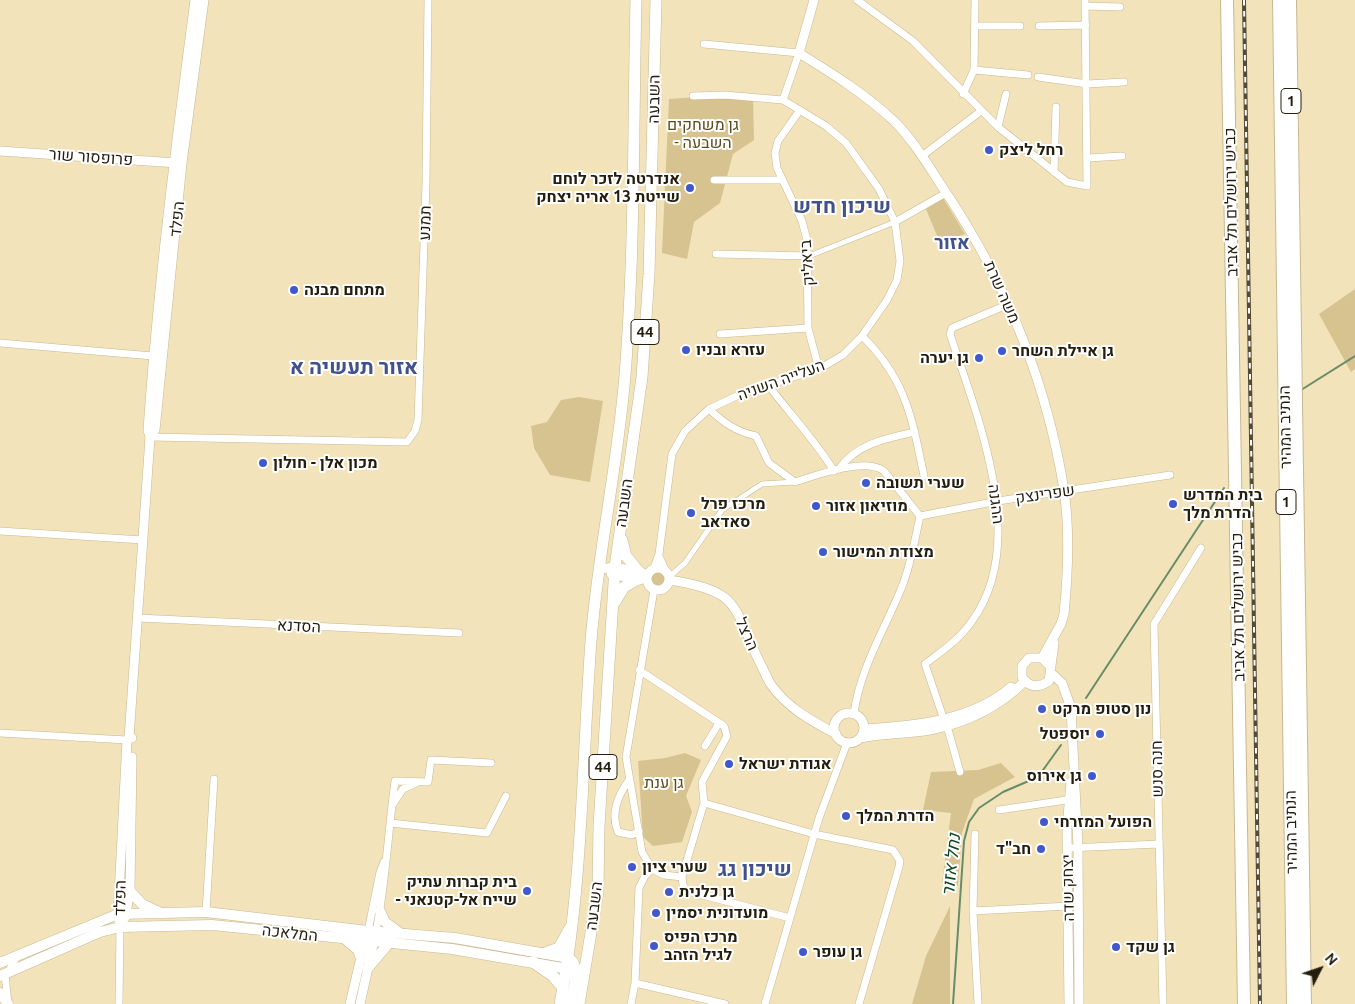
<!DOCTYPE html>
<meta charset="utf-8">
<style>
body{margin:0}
#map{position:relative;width:1355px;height:1004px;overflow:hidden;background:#f3e3ba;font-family:Ubuntu,sans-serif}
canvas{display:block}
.north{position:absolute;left:1295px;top:944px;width:50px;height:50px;-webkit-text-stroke:4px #fff;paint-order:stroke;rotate:49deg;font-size:14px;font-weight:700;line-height:20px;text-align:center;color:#241e0e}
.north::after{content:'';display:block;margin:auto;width:18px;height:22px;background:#241e0e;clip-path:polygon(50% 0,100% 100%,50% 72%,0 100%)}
</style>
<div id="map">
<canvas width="1355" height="1004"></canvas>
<div class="north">N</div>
</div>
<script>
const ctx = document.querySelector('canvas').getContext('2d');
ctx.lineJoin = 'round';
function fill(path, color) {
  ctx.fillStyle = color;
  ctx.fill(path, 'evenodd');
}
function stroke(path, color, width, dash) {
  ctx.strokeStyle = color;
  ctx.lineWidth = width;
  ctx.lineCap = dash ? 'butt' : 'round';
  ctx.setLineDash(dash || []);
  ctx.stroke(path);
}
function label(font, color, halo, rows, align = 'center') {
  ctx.font = font + ' Ubuntu,Heebo,sans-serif';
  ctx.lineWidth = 4;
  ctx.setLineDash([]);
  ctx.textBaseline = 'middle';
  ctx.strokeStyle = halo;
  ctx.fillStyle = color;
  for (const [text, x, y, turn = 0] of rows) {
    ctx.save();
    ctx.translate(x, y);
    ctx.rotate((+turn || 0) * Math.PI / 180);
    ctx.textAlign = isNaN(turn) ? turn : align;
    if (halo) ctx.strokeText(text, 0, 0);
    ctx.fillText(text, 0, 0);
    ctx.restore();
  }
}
fill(new Path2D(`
 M 725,95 L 753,97 L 754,140 L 733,154 L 720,203 L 694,222 L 687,259 L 662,253 L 669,99 Z
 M 943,198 L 965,234 L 940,243 L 926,209 Z
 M 1355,289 L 1355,369 L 1351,372 L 1319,314 Z
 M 579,397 L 603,401 L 590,482 L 550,475 L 534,448 L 531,426 L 547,422 L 561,400 Z
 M650 579a8 8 0 1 1 16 0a8 8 0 1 1-16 0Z
 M 685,753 L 701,760 L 686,796 L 692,812 L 682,842 L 653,846 L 643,837 L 638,761 L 665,758 Z
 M 1001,763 L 1015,777 L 974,799 L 962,833 L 958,886 L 942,883 L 951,813 L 923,810 L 931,772 L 978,770 Z
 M 950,906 L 950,1004 L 912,1004 L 926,956 Z`), '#d7c390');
stroke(new Path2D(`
 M 1301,390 L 1355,356
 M 1086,698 L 1224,488
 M 953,1004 L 964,841 L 969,822 L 979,808 L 1003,792 L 1038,777 L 1061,745`), '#688c68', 2);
const pedestrian = new Path2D(`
 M 809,256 L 895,222
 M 669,577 L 685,563 L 722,510 L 762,484 L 795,482`);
const minor = new Path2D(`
 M 857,0 L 913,41 L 998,127 L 1067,182 L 1087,186 L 1085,0
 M 1085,6 L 1120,7
 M 975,26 L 1020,26
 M 1039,26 L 1086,25
 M 704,44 L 799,53 L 783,100
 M 974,70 L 1028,75
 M 1038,77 L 1087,84 L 1124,82
 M 963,94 L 974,70 L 975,0
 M 800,110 L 778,141 L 775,153 L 777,168 L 802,221 L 807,240 L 808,328 L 819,369
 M 998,127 L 1006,94
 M 922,156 L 981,111
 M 1087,158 L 1122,156
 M 1054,172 L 1056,107
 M 714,180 L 782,180
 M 895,222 L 946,193
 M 716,254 L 809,256
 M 720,334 L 808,328
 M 862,336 C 906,379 912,418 924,476
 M 0,343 L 153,356
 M 768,385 C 790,414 815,440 834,471
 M 709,409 C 724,423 735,431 756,436 L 769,463 L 795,482 C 817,475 864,457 884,471 L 920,516
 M 150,437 L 407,442 L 415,431 L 418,420 L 426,183 L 428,0
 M 839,469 C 856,444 887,438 915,432
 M 0,531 L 143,540
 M 659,556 L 665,570
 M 654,568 L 659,554 L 672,454 L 685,431 L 709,409 L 743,393 L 819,369 L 843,355 L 862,336 L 887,300 L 897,280 L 900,261 L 895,222 L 879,189 L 846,143 L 826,126 L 783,100 L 725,95 L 693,96
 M 138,618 L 459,633
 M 639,670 L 724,726 L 727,736 L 702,782 L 704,803 L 682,877 L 683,885 L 687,891 L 790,918
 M 854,714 C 860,667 886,628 903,584 C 911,563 915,539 920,516 L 998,501 L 1170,475
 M 944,720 L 925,664 C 942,651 960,639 972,621 C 1030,542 977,416 950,334 L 952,328 L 1009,304
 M 947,726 L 960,772
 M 0,733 L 127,740
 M 705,746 L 719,723
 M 629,780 C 618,795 610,813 618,832 L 632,835 L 639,831
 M 704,803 L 814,834 L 893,850 L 900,861 L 899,867 L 859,1004
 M 393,804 L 403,789 L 418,782
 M 999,810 L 1073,799
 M 390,823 L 487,833 L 506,796
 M 975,834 L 973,911 L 978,1004
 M 1068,848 L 1159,844
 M 652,869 L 642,852 L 626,757 L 654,590
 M 973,911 L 1069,906
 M 206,912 L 214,779
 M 368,931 L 380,872 L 384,862
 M 376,931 C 386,882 388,831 395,781 L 428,782 L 431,760 L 491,763
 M 635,983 L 725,1004
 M 8,1004 L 5,974 L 9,971 L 17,956
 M 119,1004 L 120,927
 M 631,1004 L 635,983 L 639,888 L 645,876 L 652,869 L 664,875 L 682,877
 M 765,1004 L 819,818 L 847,743
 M 1163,1004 L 1154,624 L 1201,548`);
const tertiary = new Path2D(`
 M 814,0 L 799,53 C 833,74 865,94 894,121 C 916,143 932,172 949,197 C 1008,287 1047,384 1064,490 C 1070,530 1068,574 1064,614 L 1061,624 L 1042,658
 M 0,151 L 177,163
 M 150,437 L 155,430 L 182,163 L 204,0
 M647 579a11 11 0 1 1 22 0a11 11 0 1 1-22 0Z
 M 599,569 L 615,567 L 643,573
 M 611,574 L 640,580
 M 669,580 C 741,591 732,605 760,663 C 764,670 767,679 772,686 C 789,709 812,721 836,734
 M 1050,666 L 1042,658 L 1029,658 L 1022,666 L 1022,677 C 1029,688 1039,688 1049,681 L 1054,643
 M 1051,673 L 1062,683 L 1071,708 L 1078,847 L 1079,1004
 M834 728a15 15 0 1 1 30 0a15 15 0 1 1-30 0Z
 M 864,729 C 914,726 972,721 1011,687
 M 129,738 L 150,437 L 148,430 C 158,286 176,143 195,0
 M 860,738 C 883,733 907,734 930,730 C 966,723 999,707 1025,681
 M 125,918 L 130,891 L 132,757
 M 120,927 L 118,914 L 127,740 L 129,738 L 132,738
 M 350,1004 L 366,936
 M 360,1004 L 375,936
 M 1069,1004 L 1067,829 L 1071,782`);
const secondary = new Path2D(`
 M 130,891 L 142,904 L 159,912
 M 380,911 L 385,922 L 400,933
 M 345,939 L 358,950 L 361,959
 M 0,963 L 118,914 L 206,912 L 368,931 L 455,938 L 569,958
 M 368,968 L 389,943
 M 0,976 L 100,932 L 120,927 L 212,925 L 452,949 L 574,970
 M 0,993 L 8,1004`);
const trunk = new Path2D(`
 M 622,540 L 626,556 L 640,573
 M 615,602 L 624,587 L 638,579
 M 545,953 L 559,948 L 570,928
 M 569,958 C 582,968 573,990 571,1004
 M 533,962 L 553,976 L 563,988
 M 560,1004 C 583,885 582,762 591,641 C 598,552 618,464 625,375 C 635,250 633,125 636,0
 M 579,1004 L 598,891 L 599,826 L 615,567 L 642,377 L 649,274 L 656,0`);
const motorway = new Path2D(`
 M 1227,0 L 1244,1004
 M 1279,0 L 1293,1004
 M 1290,0 L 1305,1004`);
stroke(pedestrian, '#c7b890', 6);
stroke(minor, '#c7b890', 8);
stroke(tertiary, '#c7b890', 10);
stroke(secondary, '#c7b890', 11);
stroke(trunk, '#c7b890', 12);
stroke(motorway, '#c7b890', 14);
stroke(pedestrian, '#fff', 5);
stroke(minor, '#fff', 7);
stroke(tertiary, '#fff', 9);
stroke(secondary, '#fff', 10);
stroke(trunk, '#fff', 11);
stroke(motorway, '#fff', 12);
const rail = new Path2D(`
 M 1244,0 L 1260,1004`);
stroke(rail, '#534b35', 4);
stroke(rail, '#fff', 2, [5.5]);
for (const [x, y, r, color] of [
 [989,150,5,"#4058cb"],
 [690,188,5,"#4058cb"],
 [294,290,5,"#4058cb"],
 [686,350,5,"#4058cb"],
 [1002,351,5,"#4058cb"],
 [979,358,5,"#4058cb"],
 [263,463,5,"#4058cb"],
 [866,483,5,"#4058cb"],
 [1173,504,5,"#4058cb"],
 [816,506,5,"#4058cb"],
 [691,513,5,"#4058cb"],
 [823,552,5,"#4058cb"],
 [1042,709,5,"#4058cb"],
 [1100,734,5,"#4058cb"],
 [729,764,5,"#4058cb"],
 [1092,776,5,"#4058cb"],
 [846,816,5,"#4058cb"],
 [1044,822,5,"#4058cb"],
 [1041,849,5,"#4058cb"],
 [632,867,5,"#4058cb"],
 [527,891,5,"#4058cb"],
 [669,892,5,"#4058cb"],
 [656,913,5,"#4058cb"],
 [654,946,5,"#4058cb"],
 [1116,947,5,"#4058cb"],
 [803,952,5,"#4058cb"]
]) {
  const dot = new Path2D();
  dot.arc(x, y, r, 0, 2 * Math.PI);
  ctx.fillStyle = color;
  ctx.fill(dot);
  stroke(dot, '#fff', 2);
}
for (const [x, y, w] of [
 [1291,101,20],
 [645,332,28],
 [1286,502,20],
 [603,767,28]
]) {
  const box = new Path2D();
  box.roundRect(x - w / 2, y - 12.5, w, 25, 4);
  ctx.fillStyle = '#fff';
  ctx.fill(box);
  stroke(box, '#241e0e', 1);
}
label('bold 15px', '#241e0e', null, [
 ["1",1291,101],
 ["44",645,332],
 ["1",1286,502],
 ["44",603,767]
]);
label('16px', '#241e0e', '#fff', [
 ["השבעה",654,99,-89],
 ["פרופסור שור",91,157,4],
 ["כביש ירושלים תל אביב",1231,202,-91],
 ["הפלד",177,219,-84],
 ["תמנע",425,223,-88],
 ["ביאליק",807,263,-94],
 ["משה שרת",1002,292,66],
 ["העלייה השניה",781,380,-20],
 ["הנתיב המהיר",1285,427,-91],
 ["שפרינצק",1045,494,-8],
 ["השבעה",624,503,-82],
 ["ההגנה",996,504,83],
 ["כביש ירושלים תל אביב",1238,607,-91],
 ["הסדנא",299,626,3],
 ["הרצל",747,634,66],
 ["חנה סנש",1157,769,-91],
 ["הנתיב המהיר",1291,832,-91],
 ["יצחק שדה",1068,888,-91],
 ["הפלד",120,898,-89],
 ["השבעה",594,906,-83],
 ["המלאכה",290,933,6]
]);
label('16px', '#5c4c1c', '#fff', [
 ["גן משחקים",703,125],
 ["- השבעה",703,143],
 ["גן ענת",664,783]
]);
label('bold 16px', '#241e0e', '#fff', [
 ["רחל ליצק",999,150],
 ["אנדרטה לזכר לוחם",680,179,"right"],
 ["שייטת 13 אריה יצחק",680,197,"right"],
 ["מתחם מבנה",304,290],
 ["עזרא ובניו",696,350],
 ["גן איילת השחר",1012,351],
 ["גן יערה",969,358,"right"],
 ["מכון אלן - חולון",273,463],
 ["שערי תשובה",876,483],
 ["בית המדרש",1183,495],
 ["הדרת מלך",1183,513],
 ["מרכז פרל",701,504],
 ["סאדאב",701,522],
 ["מוזיאון אזור",826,506],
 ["מצודת המישור",833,552],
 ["נון סטופ מרקט",1052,709],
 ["יוספטל",1090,734,"right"],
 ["אגודת ישראל",739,764],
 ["גן אירוס",1082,776,"right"],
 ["הדרת המלך",856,816],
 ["הפועל המזרחי",1054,822],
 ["חב\"ד",1031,849,"right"],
 ["שערי ציון",642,867],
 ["בית קברות עתיק",517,882,"right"],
 ["- שייח אל-קטנאני",517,900,"right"],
 ["גן כלנית",679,892],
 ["מועדונית יסמין",666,913],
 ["מרכז הפיס",664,937],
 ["לגיל הזהב",664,955],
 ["גן שקד",1126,947],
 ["גן עופר",813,952]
], 'left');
label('italic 18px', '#0b4a21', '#fff', [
 ["נחל אזור",951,865,-84]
]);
label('bold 19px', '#40528d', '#fff', [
 ["אזור",952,243]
]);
label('bold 21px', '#40528d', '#fff', [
 ["שיכון חדש",842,206],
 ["אזור תעשיה א",354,367],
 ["שיכון גג",755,869]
]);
</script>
